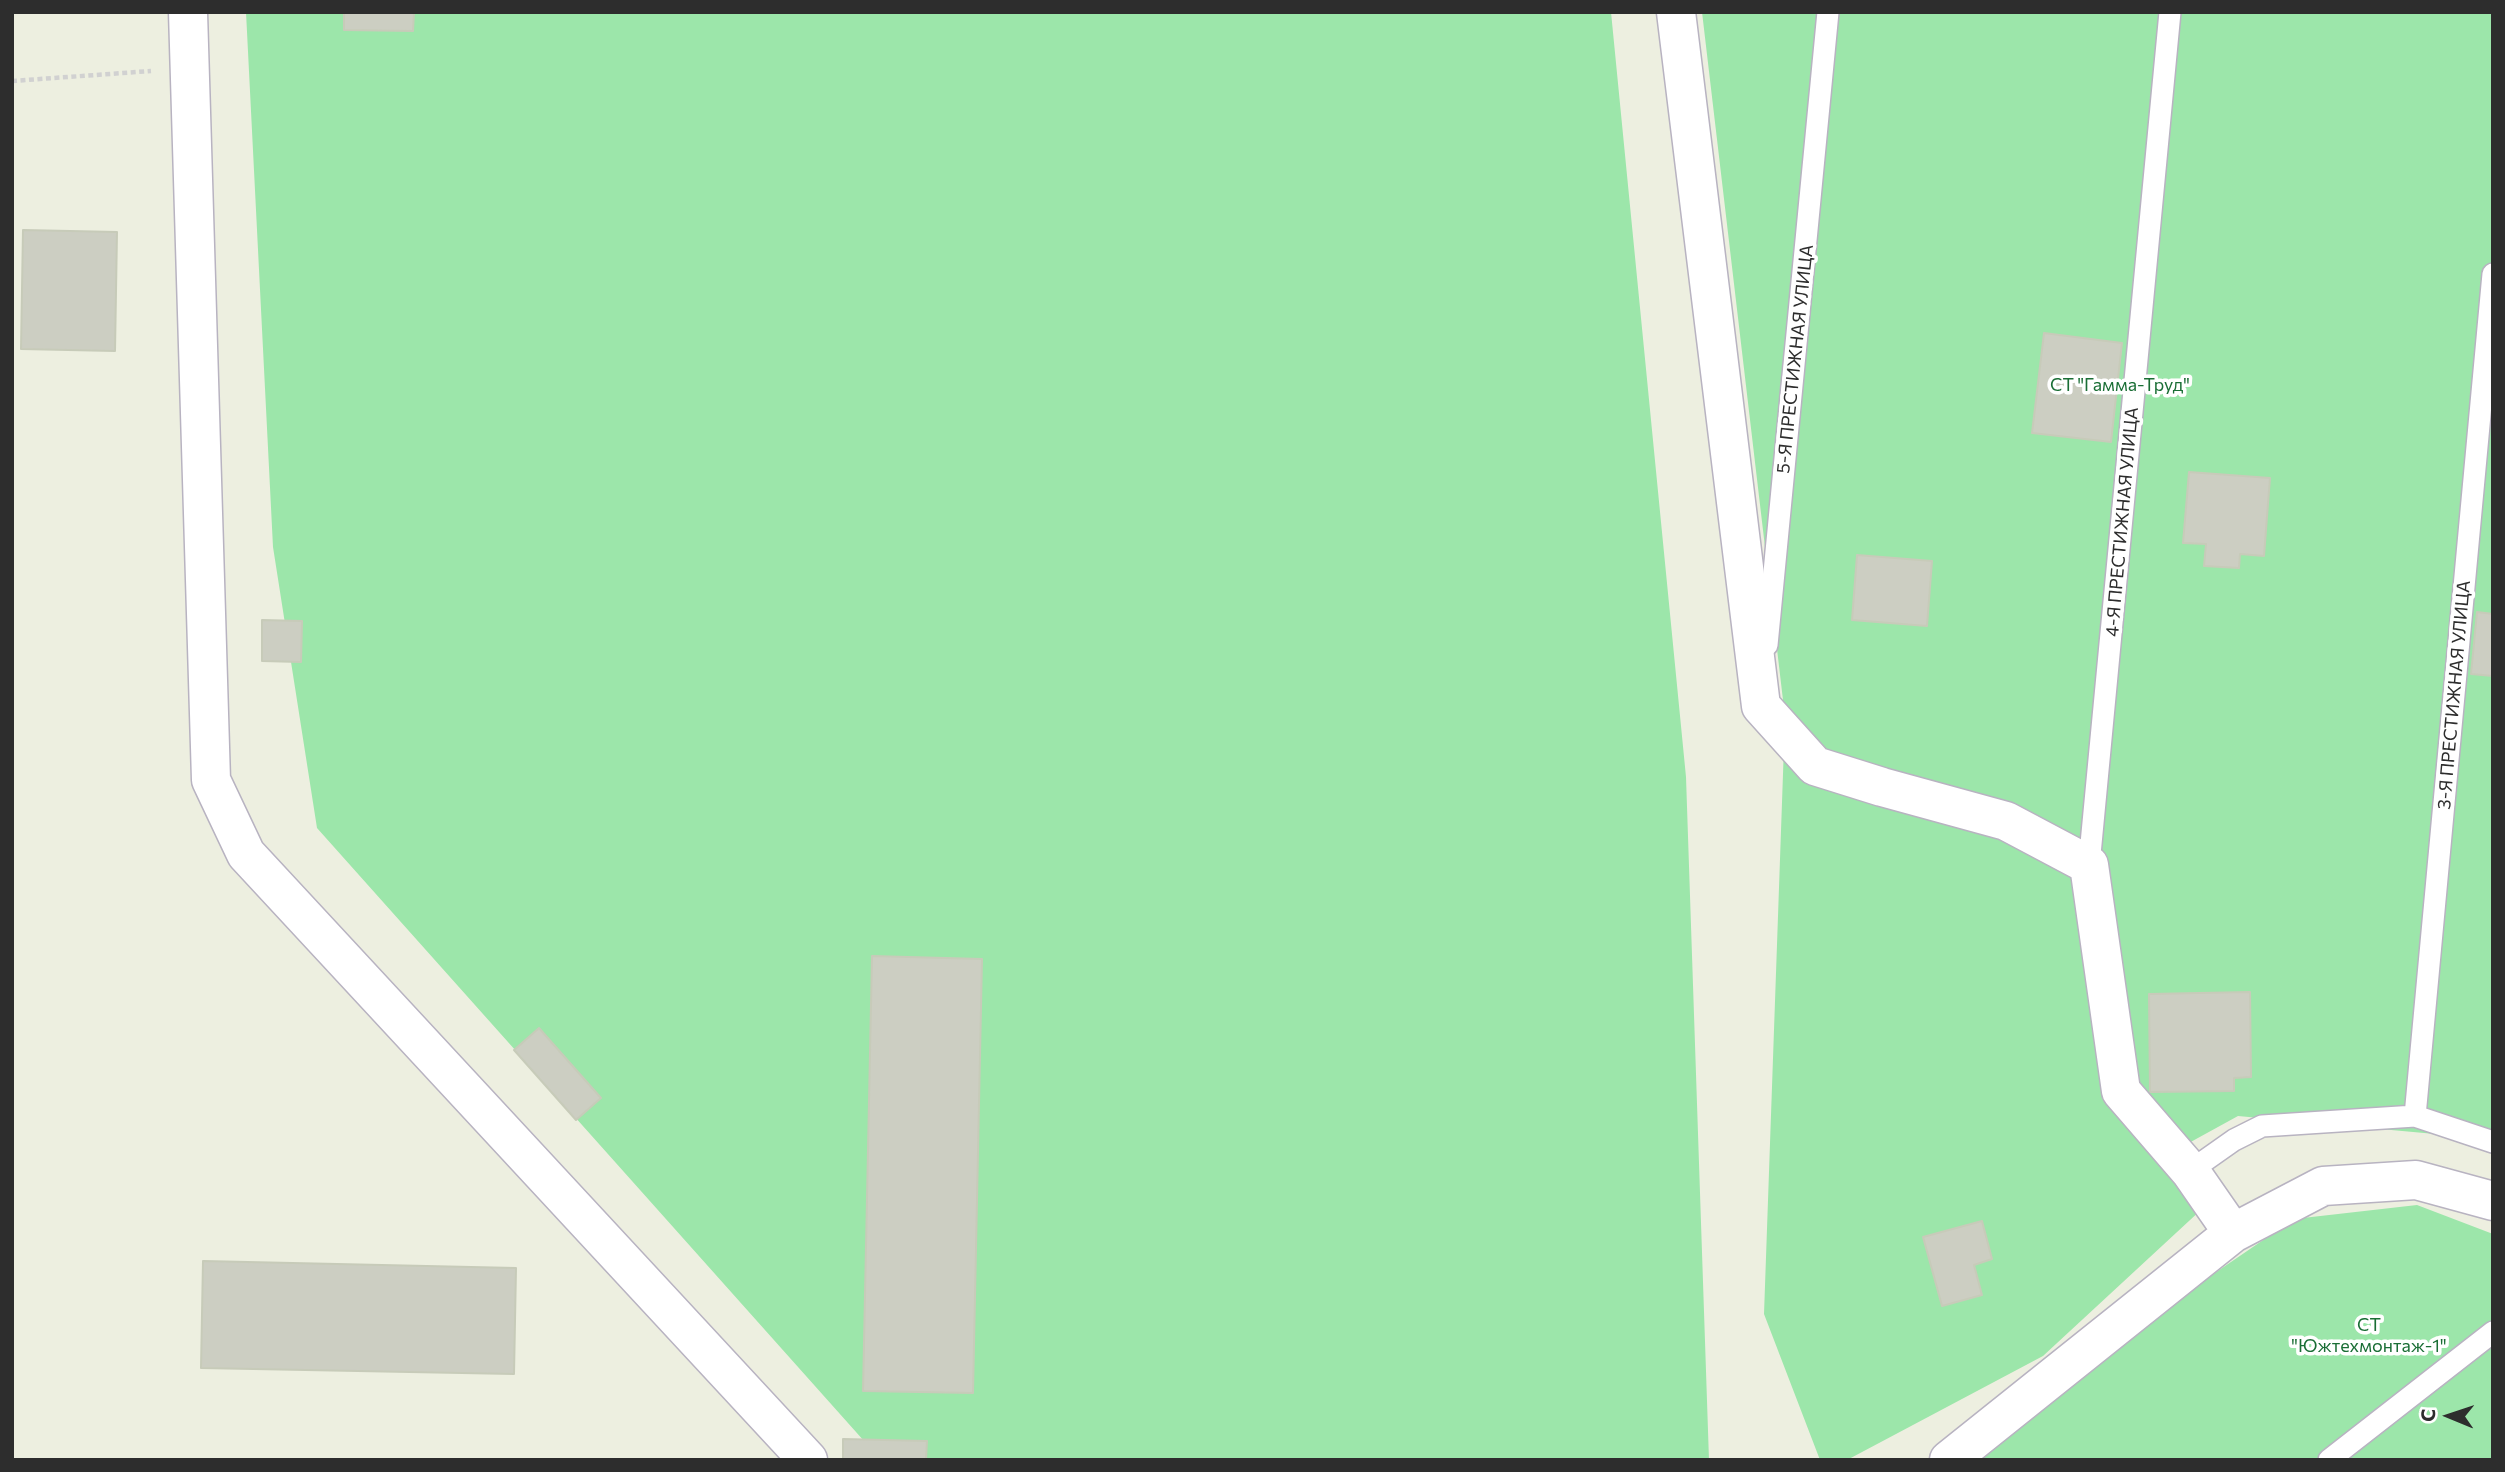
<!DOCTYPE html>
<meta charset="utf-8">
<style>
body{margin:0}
#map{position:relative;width:2505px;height:1472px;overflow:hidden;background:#edefe0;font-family:Commissioner,sans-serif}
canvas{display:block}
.frame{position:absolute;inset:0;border:14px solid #2d2d2d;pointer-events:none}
.north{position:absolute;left:2414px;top:1381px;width:70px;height:70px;-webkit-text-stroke:5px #fff;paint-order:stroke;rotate:272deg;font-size:19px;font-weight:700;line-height:28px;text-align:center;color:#2d2d2d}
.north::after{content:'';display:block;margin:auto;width:24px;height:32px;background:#2d2d2d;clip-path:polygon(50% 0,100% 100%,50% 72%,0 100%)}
</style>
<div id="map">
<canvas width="2505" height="1472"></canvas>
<div class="frame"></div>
<div class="north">С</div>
</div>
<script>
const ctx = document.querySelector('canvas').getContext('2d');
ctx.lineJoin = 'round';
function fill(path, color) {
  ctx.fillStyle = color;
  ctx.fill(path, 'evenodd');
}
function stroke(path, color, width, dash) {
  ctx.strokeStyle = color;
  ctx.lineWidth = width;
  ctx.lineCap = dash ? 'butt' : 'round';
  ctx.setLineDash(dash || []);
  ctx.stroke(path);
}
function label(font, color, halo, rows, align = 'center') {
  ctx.font = font + ' Commissioner,sans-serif';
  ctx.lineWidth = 7;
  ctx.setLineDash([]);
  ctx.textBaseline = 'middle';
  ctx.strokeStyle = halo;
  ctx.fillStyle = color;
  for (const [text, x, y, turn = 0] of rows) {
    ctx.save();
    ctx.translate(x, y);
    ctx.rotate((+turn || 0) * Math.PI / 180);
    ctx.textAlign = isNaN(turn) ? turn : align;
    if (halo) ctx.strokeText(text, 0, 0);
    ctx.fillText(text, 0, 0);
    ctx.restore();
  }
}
fill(new Path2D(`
 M 246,12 L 1611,12 L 1686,777 L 1709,1460 L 881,1460 L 317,828 L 273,547 Z
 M 1702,12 L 2493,12 L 2493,1151 L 2435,1134 L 2238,1116 L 2187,1144 L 2216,1196 L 2043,1356 L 1847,1460 L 1820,1460 L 1764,1314 L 1785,717 Z
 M 2417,1205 L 2493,1234 L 2493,1460 L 1976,1460 L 2165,1307 L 2294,1219 Z`), '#9ce6aa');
const building = new Path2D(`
 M 344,12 L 414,12 L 413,31 L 344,30 Z
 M 23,230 L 117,232 L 115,351 L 21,349 Z
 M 2044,333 L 2122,343 L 2111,442 L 2032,433 Z
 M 2189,472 L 2270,478 L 2264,556 L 2240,554 L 2239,568 L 2204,566 L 2206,544 L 2183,543 Z
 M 1857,555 L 1932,561 L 1927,626 L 1852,620 Z
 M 2477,612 L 2493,614 L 2493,676 L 2471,674 Z
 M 262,620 L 302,621 L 301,662 L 262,661 Z
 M 872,956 L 982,959 L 973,1393 L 863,1391 Z
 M 2250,992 L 2251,1077 L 2234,1078 L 2234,1091 L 2150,1092 L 2149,994 Z
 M 539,1028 L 601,1098 L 576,1120 L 514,1050 Z
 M 1982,1221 L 1992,1259 L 1974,1265 L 1982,1295 L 1942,1306 L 1923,1237 Z
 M 203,1261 L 516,1268 L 514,1374 L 201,1368 Z
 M 843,1439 L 927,1441 L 926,1460 L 843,1460 Z`);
fill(building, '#cccec2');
stroke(building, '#c7cbb9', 2);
const lane = new Path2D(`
 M 1767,645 L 1828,12
 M 2089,865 L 2170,12
 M 2415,1116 L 2493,274
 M 2190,1171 L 2234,1140 L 2262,1126 L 2415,1116 L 2493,1142
 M 2329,1460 L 2493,1332`);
const street = new Path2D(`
 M 188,12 L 211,780 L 246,854 L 808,1460
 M 1676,12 L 1761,706 L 1815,766 L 1882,787 L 2006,821 L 2089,865 L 2121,1091 L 2190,1171 L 2233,1233
 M 1949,1460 L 2233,1233 L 2323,1186 L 2416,1180 L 2493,1201`);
stroke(lane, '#b8b3c1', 24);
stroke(street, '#b8b3c1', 41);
stroke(new Path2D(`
 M 12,81 L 151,71`), '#d1d1d1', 4.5, [5, 3.5]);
stroke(lane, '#fff', 21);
stroke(street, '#fff', 38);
label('18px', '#2d2d2d', '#fff', [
 ["5-Я ПРЕСТИЖНАЯ УЛИЦА",1795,359,-84],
 ["4-Я ПРЕСТИЖНАЯ УЛИЦА",2122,522,-85],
 ["3-Я ПРЕСТИЖНАЯ УЛИЦА",2454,695,-85]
]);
label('18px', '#1a6e35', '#fff', [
 ["СТ \"Гамма-Труд\"",2120,385],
 ["СТ",2369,1325],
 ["\"Южтехмонтаж-1\"",2369,1346]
]);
</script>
